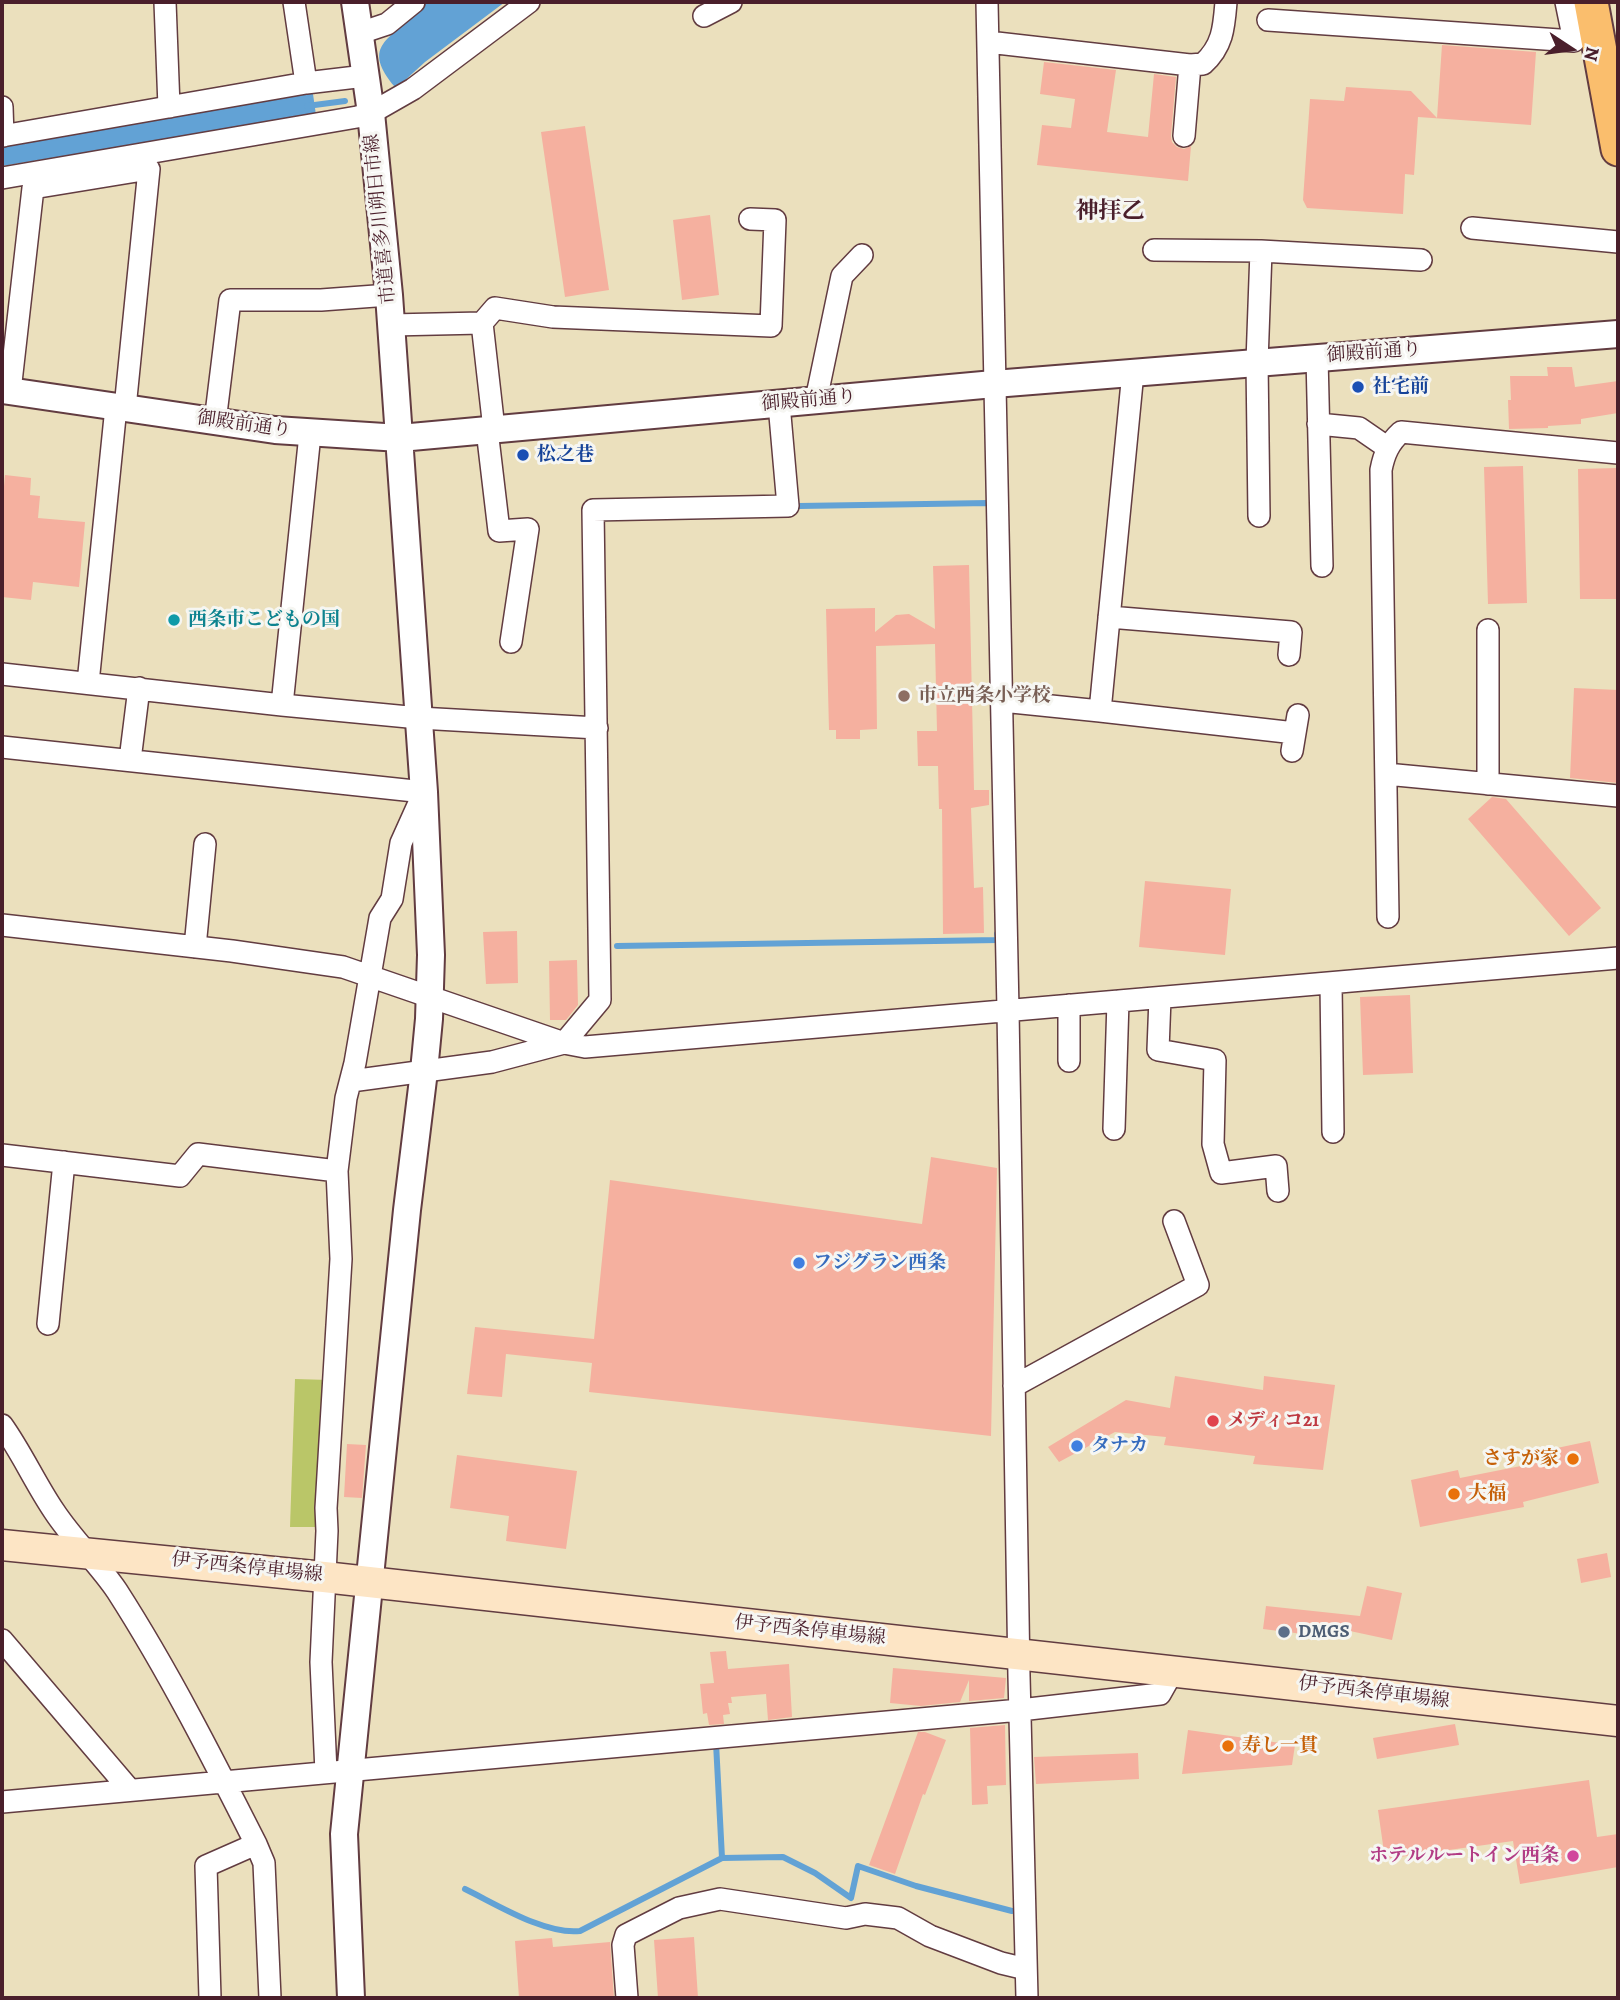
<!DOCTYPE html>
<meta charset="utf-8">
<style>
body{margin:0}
#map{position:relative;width:1620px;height:2000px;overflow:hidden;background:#ebe0bd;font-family:Alegreya,serif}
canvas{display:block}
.frame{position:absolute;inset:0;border:4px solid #4a1f2b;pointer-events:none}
.north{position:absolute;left:1536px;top:14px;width:70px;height:70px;-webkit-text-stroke:5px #f6f6f2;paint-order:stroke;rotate:103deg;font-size:19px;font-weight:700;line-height:28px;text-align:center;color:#4a1f2b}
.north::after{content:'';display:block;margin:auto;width:24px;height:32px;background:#4a1f2b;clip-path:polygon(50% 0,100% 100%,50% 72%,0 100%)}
</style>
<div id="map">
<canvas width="1620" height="2000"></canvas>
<div class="frame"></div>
<div class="north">N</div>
</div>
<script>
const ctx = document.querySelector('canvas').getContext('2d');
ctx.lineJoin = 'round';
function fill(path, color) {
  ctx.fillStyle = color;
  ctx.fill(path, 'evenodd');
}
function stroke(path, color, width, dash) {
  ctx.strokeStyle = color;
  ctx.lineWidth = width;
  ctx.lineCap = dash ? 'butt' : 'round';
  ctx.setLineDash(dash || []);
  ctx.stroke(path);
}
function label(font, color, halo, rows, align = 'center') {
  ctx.font = font + ' Alegreya,"Noto Serif JP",serif';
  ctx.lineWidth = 6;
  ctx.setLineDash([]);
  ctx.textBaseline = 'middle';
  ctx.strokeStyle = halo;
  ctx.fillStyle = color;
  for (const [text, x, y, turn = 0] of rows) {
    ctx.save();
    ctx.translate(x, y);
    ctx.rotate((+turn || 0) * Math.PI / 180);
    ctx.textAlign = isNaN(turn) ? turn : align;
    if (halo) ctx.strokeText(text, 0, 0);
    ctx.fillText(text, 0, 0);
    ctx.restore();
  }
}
fill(new Path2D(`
 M 295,1379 L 329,1380 L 322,1527 L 290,1527 Z`), '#bac668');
fill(new Path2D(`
 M 426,2 L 505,2 L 425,62 L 402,83 L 395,87 C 362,48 387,40 415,15 C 420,11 421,6 426,2 Z
 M 312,87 L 316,115 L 2,166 L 2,138 Z`), '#62a2d5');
stroke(new Path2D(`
 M 307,106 L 345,101
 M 799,506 L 989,503 L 989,507
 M 617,946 L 998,940 L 997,934
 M 716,1743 L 722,1858
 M 465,1889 C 496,1904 545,1935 580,1931 L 722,1858 L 783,1857 L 815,1873 L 851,1898 L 858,1866 L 916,1886 L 1012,1911`), '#62a2d5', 6);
fill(new Path2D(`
 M 1442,45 L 1536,52 L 1531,125 L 1418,117 L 1414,175 L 1405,174 L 1403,214 L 1307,208 L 1303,200 L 1310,99 L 1344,101 L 1346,87 L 1411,91 L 1437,118 Z
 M 1044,62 L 1116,70 L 1107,132 L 1148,137 L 1154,74 L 1176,77 L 1171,136 L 1172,142 L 1177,147 L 1184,149 L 1191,146 L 1188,181 L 1037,165 L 1042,125 L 1071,128 L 1075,99 L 1040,94 Z
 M 585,126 L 609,290 L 565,297 L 541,132 Z
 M 710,215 L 719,295 L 682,300 L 673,220 Z
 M 1547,367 L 1572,367 L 1575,387 L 1618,381 L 1618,413 L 1581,419 L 1581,424 L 1548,426 L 1548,428 L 1509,429 L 1508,400 L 1511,400 L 1510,376 L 1548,376 Z
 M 1523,466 L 1527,603 L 1488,604 L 1484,467 Z
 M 1618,468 L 1618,599 L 1580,599 L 1578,469 Z
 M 5,475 L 31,478 L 30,495 L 40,496 L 38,518 L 85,522 L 79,587 L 33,582 L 31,600 L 2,597 L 2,509 Z
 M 969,565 L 974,790 L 989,790 L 989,805 L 971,808 L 974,888 L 983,887 L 984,933 L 943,934 L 942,809 L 939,809 L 938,766 L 918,766 L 917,731 L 937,731 L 935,644 L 876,646 L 877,729 L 860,730 L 860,739 L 836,739 L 836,730 L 829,730 L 826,609 L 875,608 L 875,632 L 896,615 L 909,614 L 935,629 L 933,566 Z
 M 1574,688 L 1618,690 L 1618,783 L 1570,778 Z
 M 1492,797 L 1506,799 L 1601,908 L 1569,936 L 1468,819 Z
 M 1145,881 L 1231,889 L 1225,955 L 1139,947 Z
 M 517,931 L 518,983 L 486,984 L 483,932 Z
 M 577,960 L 578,1005 L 566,1020 L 550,1020 L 549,961 Z
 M 1410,995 L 1413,1073 L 1363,1075 L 1360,997 Z
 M 931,1157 L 997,1168 L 991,1436 L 589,1392 L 592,1363 L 506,1354 L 502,1397 L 467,1394 L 475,1327 L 594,1339 L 610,1180 L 922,1224 Z
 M 1175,1376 L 1263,1390 L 1264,1376 L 1335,1385 L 1323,1470 L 1253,1464 L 1255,1456 L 1164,1445 L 1166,1437 L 1115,1432 L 1059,1462 L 1048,1447 L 1126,1400 L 1170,1408 Z
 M 1590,1441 L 1599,1483 L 1523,1502 L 1524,1507 L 1420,1527 L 1411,1480 L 1458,1470 L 1460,1478 L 1536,1463 L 1535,1459 L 1558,1454 L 1557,1448 Z
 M 347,1444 L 366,1445 L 362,1498 L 344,1497 Z
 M 457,1455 L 577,1471 L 566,1549 L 506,1541 L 509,1516 L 450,1508 Z
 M 1607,1553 L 1611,1577 L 1581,1583 L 1577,1559 Z
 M 1367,1586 L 1402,1593 L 1392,1640 L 1336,1628 L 1335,1638 L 1263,1629 L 1266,1606 L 1360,1616 Z
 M 726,1651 L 728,1669 L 789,1664 L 792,1717 L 768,1720 L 766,1694 L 731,1697 L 732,1703 L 728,1703 L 730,1714 L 723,1715 L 724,1724 L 709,1725 L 707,1713 L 703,1714 L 700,1684 L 714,1683 L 710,1652 Z
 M 893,1668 L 1006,1678 L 1004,1698 L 969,1701 L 969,1680 L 960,1702 L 921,1706 L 890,1703 Z
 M 1455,1724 L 1459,1745 L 1377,1759 L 1373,1738 Z
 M 1005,1725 L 1006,1785 L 987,1786 L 988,1804 L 972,1805 L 970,1728 Z
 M 1188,1730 L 1295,1745 L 1292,1765 L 1182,1774 Z
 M 918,1732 L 925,1732 L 946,1740 L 925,1795 L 923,1794 L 895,1874 L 869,1865 Z
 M 1138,1753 L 1139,1779 L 1036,1784 L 1034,1757 Z
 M 1589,1780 L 1597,1837 L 1618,1834 L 1618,1867 L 1520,1884 L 1513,1841 L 1385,1859 L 1378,1810 Z
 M 694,1937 L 698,1998 L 658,1998 L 654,1940 Z
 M 552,1938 L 553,1947 L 610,1942 L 614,1998 L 519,1998 L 515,1941 Z`), '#f5b09f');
const minor = new Path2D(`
 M 165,2 L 169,107
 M 294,2 L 306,83
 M 987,2 L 1008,1010 L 1019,1676 L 1027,1998
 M 704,16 L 731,2
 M 1268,20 L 1574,41 L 1566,2
 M 360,33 L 387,24 L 414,2
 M 988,42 L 1190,65 L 1203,64 C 1223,46 1224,27 1226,2
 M 2,107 L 3,136
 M 2,136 L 306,83 L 365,76
 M 1184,136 L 1190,65
 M 2,178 L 357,117 L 371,113 L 413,89 L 529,2
 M 1472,228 L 1618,242
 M 1154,250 L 1261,251 L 1421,260
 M 391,325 L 482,323
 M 1317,357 L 1322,566
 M 10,391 L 33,188 L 149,169 L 125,408
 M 816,400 L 842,276 L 862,255
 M 215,422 L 230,300 L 321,300 L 389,295
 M 1318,424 L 1359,428 L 1388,448
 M 494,429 L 482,323 L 495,308 L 553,317 L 771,326 L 775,220 L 750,219
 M 487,430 L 499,531 L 528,529 L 511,642
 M 1259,516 L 1257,362 L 1261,251
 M 1109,617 L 1291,632 L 1289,655
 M 2,674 L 282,705 L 419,718 L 597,728
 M 88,683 L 116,407
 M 1002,701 L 1100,711 L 1133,372
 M 282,705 L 310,434
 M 1100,711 L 1295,733
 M 2,747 L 424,792 L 401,843 L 392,899 L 380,918 L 355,1063 L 346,1098 L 337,1171 L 341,1259 L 326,1508 L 327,1531 L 321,1662 L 326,1772
 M 1292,751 L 1298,715
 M 130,760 L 139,688
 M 1386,774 L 1618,796
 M 1488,784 L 1488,630
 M 1388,917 L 1381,470 C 1384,454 1389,443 1401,432 L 1618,453
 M 2,925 L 232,951 L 343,967 L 564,1043 L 585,1047 L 1618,958
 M 195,947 L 205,844
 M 1331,984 L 1333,1132
 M 1160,998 L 1158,1050 L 1215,1060 L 1213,1144 L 1221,1173 L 1276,1166 L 1278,1191
 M 1069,1061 L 1069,1005
 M 351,1081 L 492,1062 L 564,1043 L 600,1000 L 593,510 L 788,506 L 779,404
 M 1114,1129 L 1118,1001
 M 2,1155 L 180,1176 L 198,1154 L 337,1171
 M 48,1324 L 64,1162
 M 1014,1386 L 1198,1285 L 1174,1221
 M 2,1425 C 22,1453 35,1483 54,1511 C 73,1540 98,1563 117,1591 C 169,1672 213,1759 256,1844 L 264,1863 L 270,1998
 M 2,1640 L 130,1790
 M 2,1802 L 1020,1710 L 1160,1694 L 1173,1671
 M 210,1998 L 206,1866 L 256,1844
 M 627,1998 L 623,1945 L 626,1935 L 679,1908 L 720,1899 L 846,1918 L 865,1914 L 898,1918 L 930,1936 L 1001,1963 L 1026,1969`);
const tertiary = new Path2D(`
 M 2,390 L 275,430 L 400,438 L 994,384 L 1618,334
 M 351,1998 L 344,1834 L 407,1210 L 424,1071 L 429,1019 L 431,955 L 424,792 L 389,295 L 371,113 L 355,2`);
const secondary = new Path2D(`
 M 2,1545 L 324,1577 L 1618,1721`);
const primary = new Path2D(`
 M 1591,2 L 1618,149`);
stroke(minor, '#623c41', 24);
stroke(tertiary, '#623c41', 30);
stroke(secondary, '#623c41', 33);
stroke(primary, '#623c41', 37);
stroke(minor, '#fff', 21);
stroke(tertiary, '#fff', 26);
stroke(secondary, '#fde5c5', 30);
stroke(primary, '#fabe6d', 33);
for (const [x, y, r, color] of [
 [1358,387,7,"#1a4fb4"],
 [523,455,7,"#1a4fb4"],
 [174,620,7,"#0f9aa8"],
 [904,696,7,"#8d6e63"],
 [799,1263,7,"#3f7fe0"],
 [1213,1421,7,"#e0444e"],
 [1077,1446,7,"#3f7fe0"],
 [1573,1459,7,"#e8710a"],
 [1454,1494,7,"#e8710a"],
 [1284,1632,7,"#5c6f8a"],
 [1228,1746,7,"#e8710a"],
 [1573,1856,7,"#d1479c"]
]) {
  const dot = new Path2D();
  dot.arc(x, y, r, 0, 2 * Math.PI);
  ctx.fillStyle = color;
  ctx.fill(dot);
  stroke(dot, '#f6f6f2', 2.5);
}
label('19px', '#4a1f2b', '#f6f6f2', [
 ["市道喜多川朔日市線",381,219,-96],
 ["御殿前通り",1374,353,-4],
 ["御殿前通り",809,401,-5],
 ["御殿前通り",244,425,8],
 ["伊予西条停車場線",247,1568,6],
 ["伊予西条停車場線",810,1631,6],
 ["伊予西条停車場線",1374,1693,7]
]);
label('bold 19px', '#164399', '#f6f6f2', [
 ["社宅前",1372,387],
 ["松之巷",537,455]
], 'left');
label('bold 19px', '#0d838f', '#f6f6f2', [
 ["西条市こどもの国",188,620]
], 'left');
label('bold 19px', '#785e54', '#f6f6f2', [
 ["市立西条小学校",918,696]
], 'left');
label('bold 19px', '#366cbe', '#f6f6f2', [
 ["フジグラン西条",813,1263],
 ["タナカ",1091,1446]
], 'left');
label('bold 19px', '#be3a42', '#f6f6f2', [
 ["メディコ21",1227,1421]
], 'left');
label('bold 19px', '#c56008', '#f6f6f2', [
 ["さすが家",1559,1459,"right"],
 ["大福",1468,1494],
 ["寿し一貫",1242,1746]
], 'left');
label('bold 19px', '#4e5e75', '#f6f6f2', [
 ["DMGS",1298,1632]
], 'left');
label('bold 19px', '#b23c85', '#f6f6f2', [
 ["ホテルルートイン西条",1559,1856]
], 'right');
label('bold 23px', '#4a1f2b', '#f6f6f2', [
 ["神拝乙",1110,212]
]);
</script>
